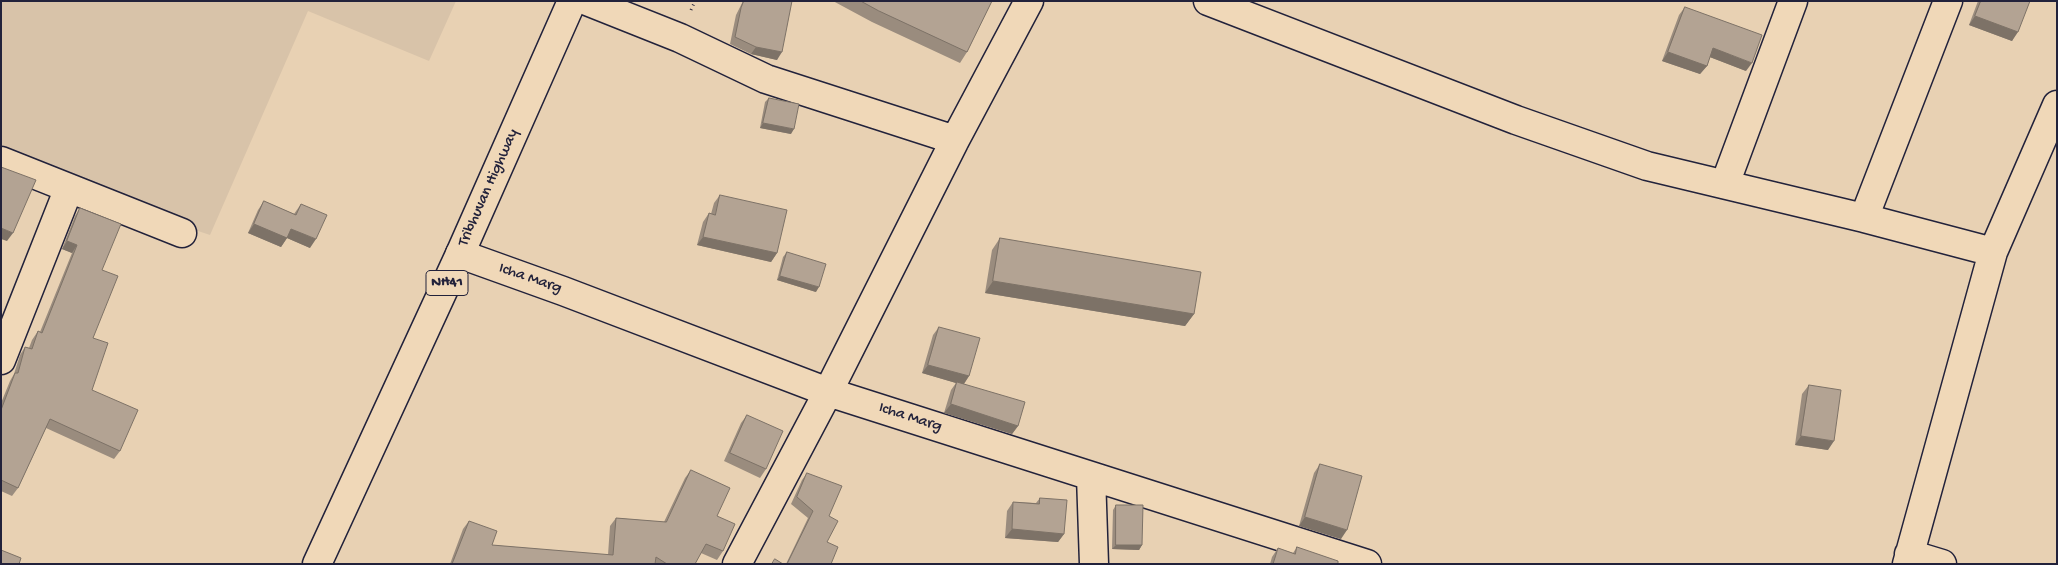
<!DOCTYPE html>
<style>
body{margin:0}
#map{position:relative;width:2058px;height:565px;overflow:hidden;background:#e8d1b3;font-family:"Gochi Hand",sans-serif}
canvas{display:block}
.frame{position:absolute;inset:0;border:2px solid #22223b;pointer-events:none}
</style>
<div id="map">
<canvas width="2058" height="565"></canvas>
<div class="frame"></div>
</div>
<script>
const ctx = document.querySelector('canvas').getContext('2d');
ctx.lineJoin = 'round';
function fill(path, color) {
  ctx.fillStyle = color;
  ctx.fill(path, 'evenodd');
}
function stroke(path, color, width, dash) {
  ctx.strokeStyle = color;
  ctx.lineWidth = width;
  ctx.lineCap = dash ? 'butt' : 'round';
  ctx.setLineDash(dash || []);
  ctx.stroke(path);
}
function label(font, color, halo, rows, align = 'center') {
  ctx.font = font + ' "Gochi Hand",sans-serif';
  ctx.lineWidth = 4.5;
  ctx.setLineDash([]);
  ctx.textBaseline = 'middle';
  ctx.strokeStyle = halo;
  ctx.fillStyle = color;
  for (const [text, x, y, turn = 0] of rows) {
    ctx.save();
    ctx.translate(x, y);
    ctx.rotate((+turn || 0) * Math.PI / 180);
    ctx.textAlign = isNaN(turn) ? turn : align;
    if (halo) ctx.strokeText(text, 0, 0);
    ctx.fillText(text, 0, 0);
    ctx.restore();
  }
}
fill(new Path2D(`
 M 1,1 L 456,1 L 429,61 L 308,11 L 210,235 L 69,188 L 1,161 Z`), '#d8c3a9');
const minor = new Path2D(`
 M 587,1 L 680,38 L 766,79 L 955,140
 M 1208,1 L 1516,120 L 1647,166 L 1864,218 L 1993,252
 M 1,161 L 182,233
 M 1725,184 L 1793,1
 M 1864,218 L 1948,1
 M 460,254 L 563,291 L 828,392 L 1367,564
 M 1,360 L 69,188
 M 1091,476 L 1094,564
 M 1909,554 L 1942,564
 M 737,564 L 828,392 L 955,140 L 1029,1
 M 1907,564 L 1993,252 L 2057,105`);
const trunk = new Path2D(`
 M 317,564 L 460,254 L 572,1`);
stroke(minor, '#22223b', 31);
stroke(trunk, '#22223b', 31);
stroke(new Path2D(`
 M 691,10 L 695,1`), '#22223b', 3, [1, 4]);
stroke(minor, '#f0d8b8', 28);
stroke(trunk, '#f0d8b8', 28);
fill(new Path2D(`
 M 743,1 L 792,1 L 777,60 L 751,54 L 730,44 L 736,15 Z
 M 833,1 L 992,1 L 967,52 L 960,63 L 872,22 Z
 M 1978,1 L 2030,1 L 2012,41 L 1969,25 Z
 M 1685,7 L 1746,71 L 1710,57 L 1707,66 L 1700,74 L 1662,61 L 1679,15 Z
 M 769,98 L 791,134 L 760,128 L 765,102 Z
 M 720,195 L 777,253 L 771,262 L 697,245 L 703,222 L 709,213 L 711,214 L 714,203 Z
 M 264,201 L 294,214 L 301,204 L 310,248 L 287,238 L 281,247 L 248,233 L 258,210 Z
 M 80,208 L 102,270 L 93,338 L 92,390 L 120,451 L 114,459 L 46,428 L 18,488 L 12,496 L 1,491 L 1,403 L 10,381 L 14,374 L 20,355 L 25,347 L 29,348 L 32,340 L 38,331 L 40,332 L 72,253 L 62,249 L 75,216 Z
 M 1000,238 L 1194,314 L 1185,326 L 985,293 L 992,250 Z
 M 787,252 L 816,292 L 777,280 L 783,257 Z
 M 939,327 L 969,376 L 964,384 L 1018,426 L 1012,434 L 944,413 L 951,390 L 956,383 L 922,373 L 933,335 Z
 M 1809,385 L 1828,450 L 1795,445 L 1802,394 Z
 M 747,415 L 766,469 L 760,478 L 724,461 L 741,423 Z
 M 1320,464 L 1341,539 L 1299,526 L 1314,473 Z
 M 691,470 L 717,516 L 723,551 L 717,560 L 701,553 L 695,564 L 450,564 L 463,529 L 469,521 L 492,545 L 608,555 L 610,526 L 616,518 L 664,522 L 685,478 Z
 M 807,473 L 829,516 L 827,542 L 831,564 L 786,564 L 808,518 L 791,504 L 802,480 Z
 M 1040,498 L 1064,534 L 1058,542 L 1005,538 L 1007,511 L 1013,502 L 1036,503 Z
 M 1116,505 L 1142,545 L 1139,550 L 1112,549 L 1113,510 Z
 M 1297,547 L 1338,564 L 1270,564 L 1272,557 L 1278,548 L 1293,553 Z`), '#9a8c7e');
fill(new Path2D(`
 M 1975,16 L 2018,32 L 2012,41 L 1969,25 Z
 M 756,47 L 782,52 L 777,60 L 751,54 Z
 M 1713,48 L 1752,63 L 1746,71 L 1707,56 Z
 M 1668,52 L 1707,66 L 1700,74 L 1662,61 Z
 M 763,123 L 794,129 L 791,134 L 760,128 Z
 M 254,224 L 291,229 L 316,239 L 310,248 L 287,238 L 281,247 L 248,233 Z
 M 1,228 L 13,233 L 7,241 L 1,239 Z
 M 703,237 L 777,253 L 771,262 L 697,245 Z
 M 67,241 L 77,245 L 72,253 L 62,249 Z
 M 780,276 L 819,287 L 816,292 L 777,280 Z
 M 993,281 L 1194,314 L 1185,326 L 985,293 Z
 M 928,365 L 969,376 L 963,385 L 957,382 L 956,383 L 922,373 Z
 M 951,404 L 1018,426 L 1012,434 L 944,413 Z
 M 1801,436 L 1834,441 L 1828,450 L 1795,445 Z
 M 1305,517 L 1347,530 L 1341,539 L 1299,526 Z
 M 1012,529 L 1064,534 L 1058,542 L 1005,538 Z
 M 1116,545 L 1142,545 L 1139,550 L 1112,549 Z`), '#7d7267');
const building = new Path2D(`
 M 744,1 L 792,1 L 782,52 L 756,47 L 735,37 L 741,8 Z
 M 861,1 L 992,1 L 967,52 L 879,11 Z
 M 1981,1 L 2030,1 L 2018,32 L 1975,16 Z
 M 1685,7 L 1762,35 L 1752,63 L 1713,48 L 1707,66 L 1668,52 Z
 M 769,98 L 799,104 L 794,129 L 763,123 Z
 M 1,167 L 36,180 L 13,233 L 1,228 Z
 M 720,195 L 787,210 L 777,253 L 703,237 L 709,213 L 715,215 Z
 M 264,201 L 296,215 L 301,204 L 327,215 L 316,239 L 291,229 L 287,238 L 254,224 Z
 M 80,208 L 121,224 L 102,270 L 118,276 L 93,338 L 108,343 L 92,390 L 138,410 L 120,451 L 50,419 L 18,488 L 1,480 L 1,410 L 15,373 L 18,373 L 25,347 L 32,349 L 38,331 L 42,333 L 77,245 L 67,241 Z
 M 1000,238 L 1201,272 L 1194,314 L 993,281 Z
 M 787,252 L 826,264 L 819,287 L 780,276 Z
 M 939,327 L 980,338 L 969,376 L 928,365 Z
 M 957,382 L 1025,402 L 1018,426 L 951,404 Z
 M 1809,385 L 1841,390 L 1834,441 L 1801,436 Z
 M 747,415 L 783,431 L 766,469 L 730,453 Z
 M 1320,464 L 1362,476 L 1347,530 L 1305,517 Z
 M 691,470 L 730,488 L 717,516 L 735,524 L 723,551 L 706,544 L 695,564 L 667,564 L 656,557 L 655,564 L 452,564 L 469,521 L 497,531 L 492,545 L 613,555 L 616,518 L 666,522 Z
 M 807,473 L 842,486 L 829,516 L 838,521 L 827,542 L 838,547 L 831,564 L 787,564 L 813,511 L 797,497 Z
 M 1040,498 L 1067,500 L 1064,534 L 1012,529 L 1013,502 L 1039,504 Z
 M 1116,505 L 1143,505 L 1142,545 L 1116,545 Z
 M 1297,547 L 1338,561 L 1338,564 L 1273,564 L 1278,548 L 1295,554 Z
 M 1,550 L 21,558 L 19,564 L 1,564 Z
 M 775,559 L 783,564 L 772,564 Z`);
fill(building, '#b3a393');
stroke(building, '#7d7267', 1);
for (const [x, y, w] of [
 [447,283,42]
]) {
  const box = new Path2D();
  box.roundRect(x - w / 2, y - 12.5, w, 25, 4);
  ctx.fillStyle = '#f0d8b8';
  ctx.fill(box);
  stroke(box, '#22223b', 1);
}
label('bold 15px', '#22223b', null, [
 ["NH41",447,283]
]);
label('16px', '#22223b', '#f0d8b8', [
 ["Tribhuvan Highway",489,188,-66],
 ["Icha Marg",530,279,19],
 ["Icha Marg",910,418,18]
]);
</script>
